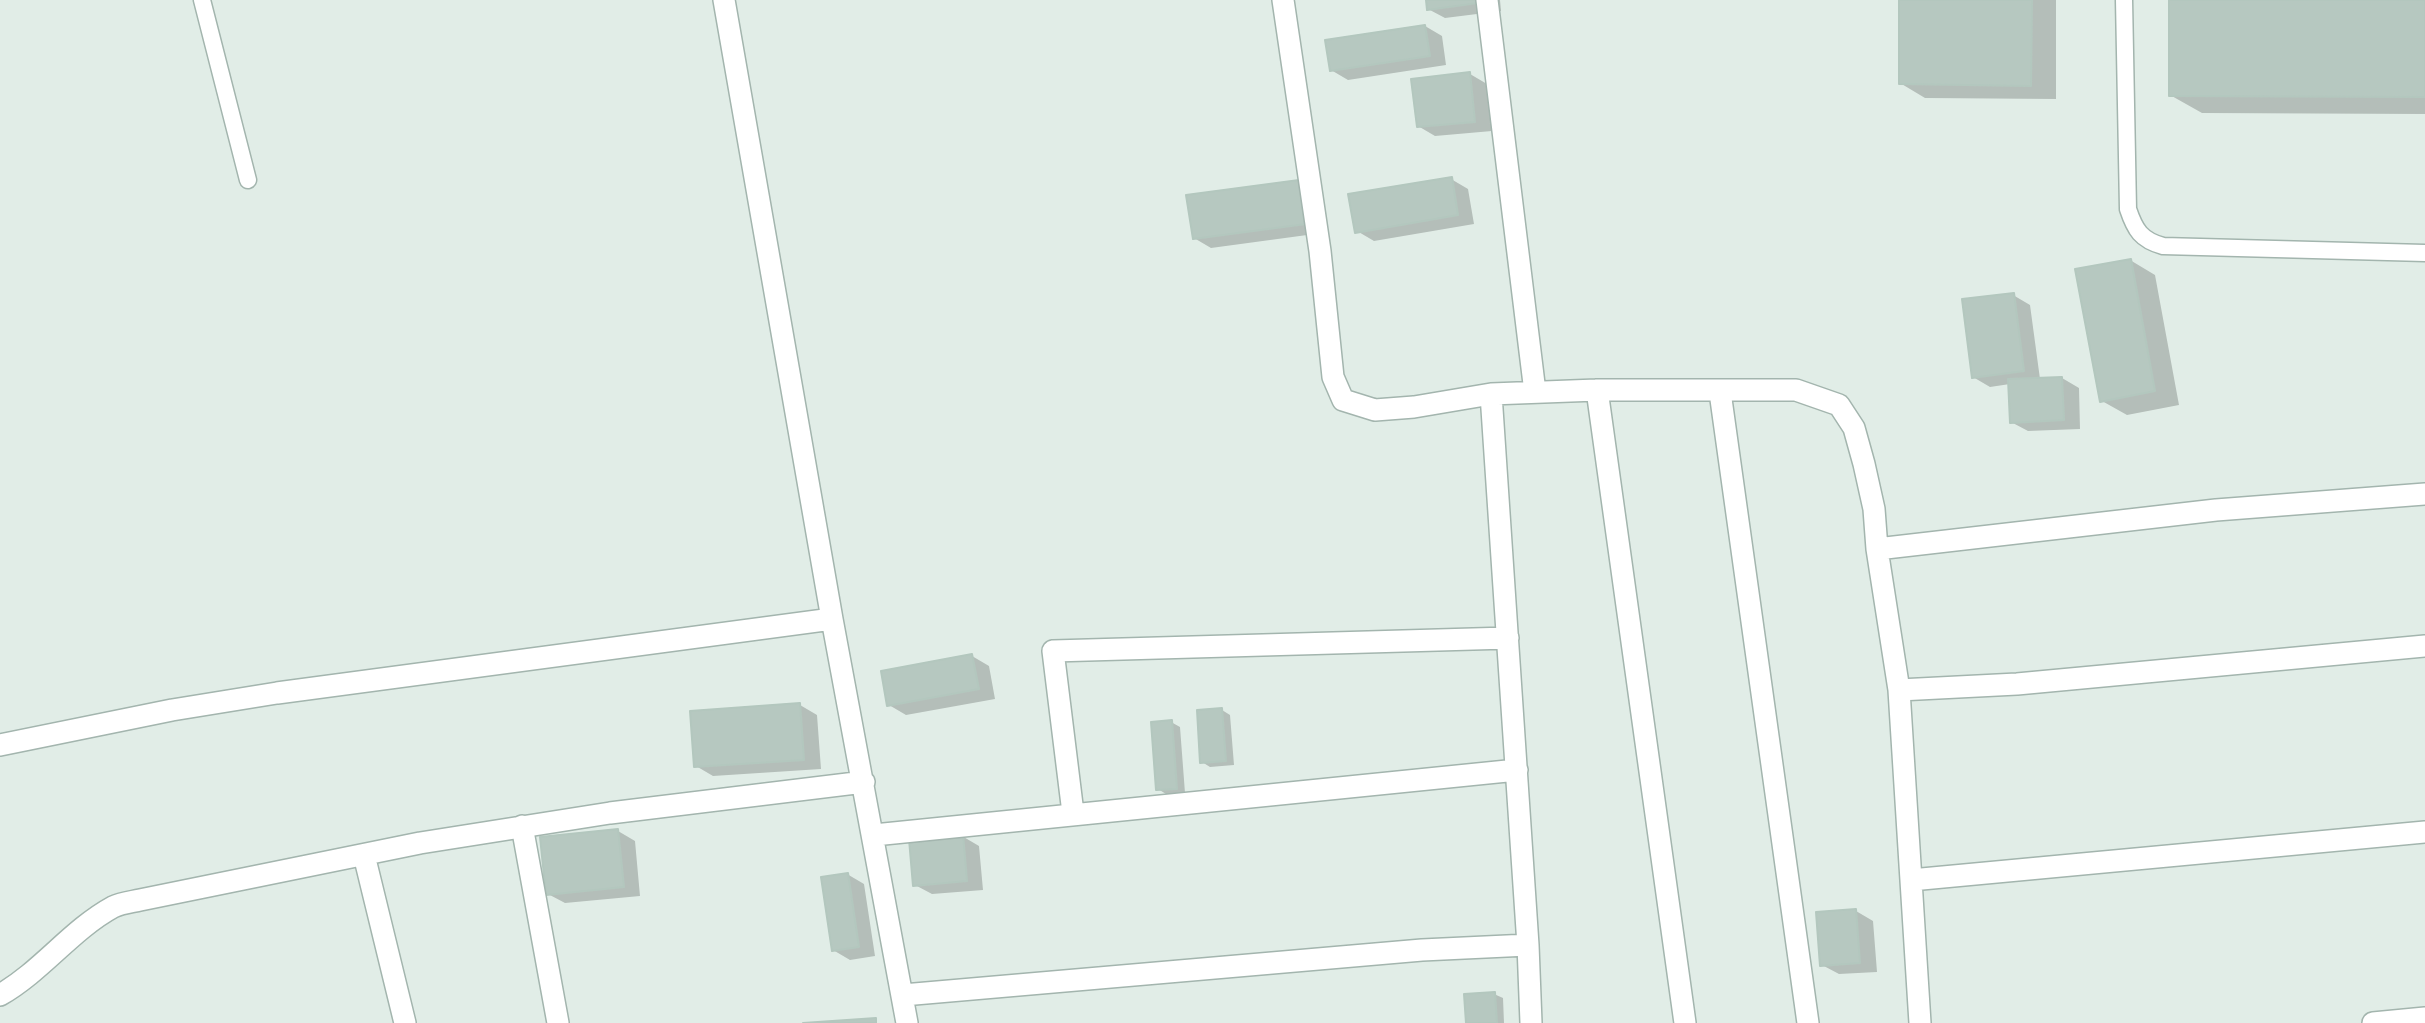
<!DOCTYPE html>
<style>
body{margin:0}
canvas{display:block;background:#e1ede7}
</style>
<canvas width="2425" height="1023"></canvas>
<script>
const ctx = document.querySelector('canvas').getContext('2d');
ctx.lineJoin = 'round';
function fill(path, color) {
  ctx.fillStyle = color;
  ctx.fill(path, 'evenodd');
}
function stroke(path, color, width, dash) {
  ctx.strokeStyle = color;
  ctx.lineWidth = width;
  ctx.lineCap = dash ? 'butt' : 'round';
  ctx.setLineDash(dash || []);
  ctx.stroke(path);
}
fill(new Path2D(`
 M 1427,0 L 1500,0 L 1501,11 L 1445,18 L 1428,9 Z
 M 1901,0 L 2056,0 L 2056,99 L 1925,98 L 1900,83 Z
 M 2170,0 L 2425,0 L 2425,114 L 2202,113 L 2170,95 Z
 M 1425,26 L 1442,36 L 1446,65 L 1348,80 L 1331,70 Z
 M 1470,74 L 1487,84 L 1492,131 L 1435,136 L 1418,126 Z
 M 1451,179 L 1468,189 L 1474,224 L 1374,241 L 1357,231 Z
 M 1299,181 L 1322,233 L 1211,248 L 1194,238 Z
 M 2130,260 L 2155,275 L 2179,405 L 2127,415 L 2102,401 Z
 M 2013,295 L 2030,305 L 2040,379 L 2062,378 L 2079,388 L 2080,429 L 2028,431 L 2011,422 L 2010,384 L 1990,387 L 1973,377 Z
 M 972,656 L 989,666 L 995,699 L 906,715 L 889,705 Z
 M 800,705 L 817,715 L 821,769 L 713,776 L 696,766 Z
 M 1222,710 L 1230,715 L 1234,765 L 1210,767 L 1202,762 Z
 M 1171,722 L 1180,727 L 1185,793 L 1166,794 L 1158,789 Z
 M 618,831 L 635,841 L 640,896 L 565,903 L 548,894 Z
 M 962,836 L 979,846 L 983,890 L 932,894 L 915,885 Z
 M 847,874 L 864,884 L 875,956 L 850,960 L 833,950 Z
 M 1856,911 L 1873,921 L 1877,972 L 1839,974 L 1822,965 Z
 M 1494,994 L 1503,998 L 1504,1023 L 1468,1023 Z`), '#0003');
const building = new Path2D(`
 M 1426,0 L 1485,0 L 1485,2 L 1427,10 Z
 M 1899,0 L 2032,0 L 2031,86 L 1899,84 Z
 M 2169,0 L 2425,0 L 2425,97 L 2169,96 Z
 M 1425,25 L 1430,56 L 1330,71 L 1325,40 Z
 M 1470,72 L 1475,122 L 1417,127 L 1411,79 Z
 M 1452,177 L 1458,215 L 1355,233 L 1348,194 Z
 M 1299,180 L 1306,224 L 1193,239 L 1186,195 Z
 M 2131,259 L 2155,391 L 2100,402 L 2075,269 Z
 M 2014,293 L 2024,371 L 1972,378 L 1962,299 Z
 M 2062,377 L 2064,420 L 2010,423 L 2008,379 Z
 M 972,654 L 979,689 L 887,706 L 881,671 Z
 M 800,703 L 804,760 L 694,767 L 690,711 Z
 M 1222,708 L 1226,761 L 1200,763 L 1197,710 Z
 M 1172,720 L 1177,789 L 1156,790 L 1151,722 Z
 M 618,829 L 624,887 L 546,895 L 540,837 Z
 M 963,834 L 967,881 L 913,886 L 909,839 Z
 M 848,873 L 859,947 L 832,951 L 821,877 Z
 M 1856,909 L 1860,963 L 1820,966 L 1816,912 Z
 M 1495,992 L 1497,1023 L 1466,1023 L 1464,994 Z
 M 876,1018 L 876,1023 L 803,1023 Z`);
fill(building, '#b6c8c0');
stroke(building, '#b3c7be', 2);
const service = new Path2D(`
 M 202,0 L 248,180
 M 2124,0 L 2128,209 C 2135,230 2141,240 2163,246 L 2425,253`);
const minor = new Path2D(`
 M 724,0 L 832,619 L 907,1023
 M 1283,0 L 1320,251 L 1333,377 L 1343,400 L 1375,410 L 1414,407 L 1491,394 L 1597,390 L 1796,390 L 1839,405 L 1854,428 L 1864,464 L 1874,509 L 1877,549 L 1899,690 L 1920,1023
 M 1487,0 L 1535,392
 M 1597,390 L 1685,1023
 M 1720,392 L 1808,1023
 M 1491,394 L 1528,945 L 1531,1023
 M 1877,549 L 2216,510 L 2425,494
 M 1899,690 L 2017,684 L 2425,646
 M 0,745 L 172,710 L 277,693 L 832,619
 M 1073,813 L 1053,651 L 1508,638
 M 522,826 L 558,1023
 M 874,835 L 1517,770
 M 364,855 L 405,1023
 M 1911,880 L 2425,832
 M 0,995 C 42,971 71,930 113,907 C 121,903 131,902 140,900 L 420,843 L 610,813 L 864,782
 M 903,995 L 1422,950 L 1528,945
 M 2373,1023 L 2425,1018`);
stroke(service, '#a3b5ae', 19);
stroke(minor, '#a3b5ae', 24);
stroke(service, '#fff', 16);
stroke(minor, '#fff', 21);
</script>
